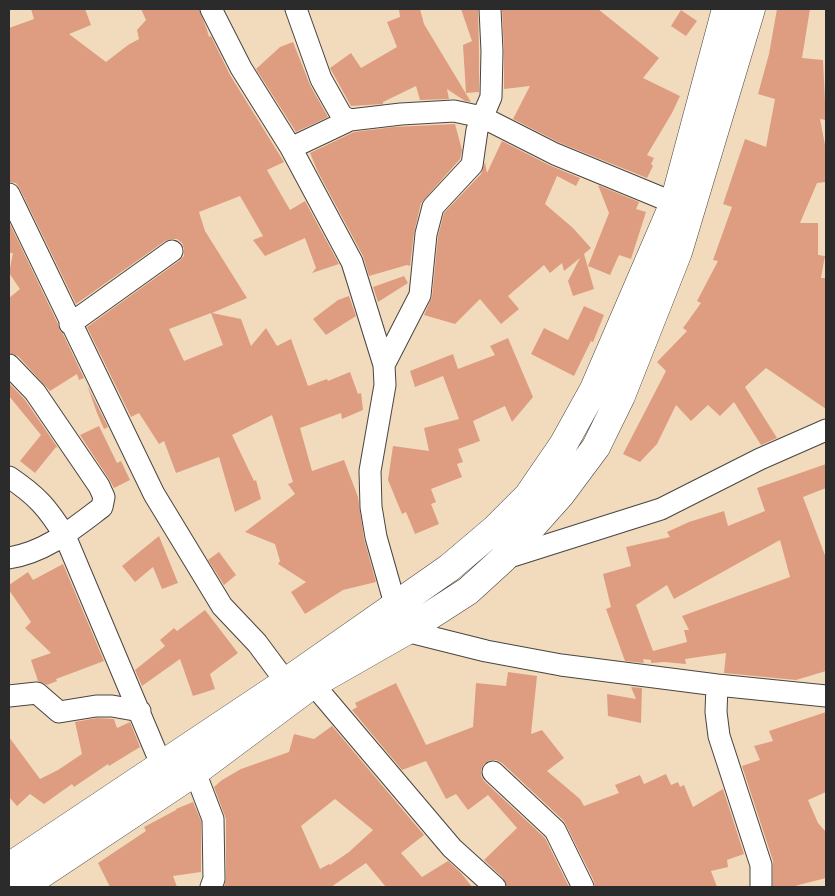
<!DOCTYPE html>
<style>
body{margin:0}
#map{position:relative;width:835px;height:896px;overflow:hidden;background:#f2dbbc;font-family:"Shantell Sans",sans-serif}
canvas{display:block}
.frame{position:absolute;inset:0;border:10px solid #2b2b2b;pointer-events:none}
</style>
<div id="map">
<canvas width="835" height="896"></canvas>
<div class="frame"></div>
</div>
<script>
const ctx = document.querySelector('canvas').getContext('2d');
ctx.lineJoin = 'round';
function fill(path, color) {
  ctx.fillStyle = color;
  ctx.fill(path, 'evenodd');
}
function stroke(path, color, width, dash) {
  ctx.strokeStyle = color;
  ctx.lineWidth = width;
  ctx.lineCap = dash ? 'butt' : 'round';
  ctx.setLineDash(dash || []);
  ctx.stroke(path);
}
fill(new Path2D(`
 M 31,9 L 85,9 L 91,25 L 69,34 L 106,62 L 128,45 L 139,39 L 137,30 L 146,20 L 141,9 L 199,9 L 207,30 L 209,37 L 211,36 L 230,75 L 284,162 L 267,170 L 290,210 L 305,201 L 339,264 L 312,273 L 316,268 L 305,238 L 265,256 L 253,240 L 263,236 L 240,196 L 199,212 L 205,231 L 247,298 L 212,313 L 241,319 L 251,346 L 266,328 L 277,346 L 291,339 L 308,386 L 327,379 L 328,381 L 350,372 L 358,394 L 361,393 L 363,410 L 342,419 L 341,413 L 300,428 L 312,471 L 344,460 L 358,497 L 364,539 L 376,582 L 343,590 L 305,614 L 291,592 L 306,582 L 278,564 L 280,561 L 275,544 L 245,532 L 295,494 L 288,484 L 293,482 L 272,415 L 232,435 L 254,481 L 256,480 L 261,499 L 235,512 L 219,457 L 176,473 L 164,441 L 159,444 L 139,413 L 131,417 L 87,327 L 179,261 L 184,256 L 184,249 L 182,243 L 177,239 L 171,239 L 165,241 L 76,304 L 20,189 L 16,183 L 9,182 L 9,28 L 34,19 ZM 211,313 L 223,345 L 184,361 L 169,329 Z
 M 399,9 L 420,9 L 424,24 L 471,102 L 465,101 L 447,89 L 449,99 L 420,100 L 416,86 L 383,102 L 383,104 L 351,106 L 330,68 L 351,53 L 361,68 L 397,47 L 387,22 L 400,17 Z
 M 461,9 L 478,9 L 479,51 L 479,92 L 466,93 L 463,45 L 472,41 Z
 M 502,9 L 598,9 L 659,58 L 643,78 L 680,96 L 672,113 L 647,155 L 654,158 L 651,164 L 653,166 L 647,178 L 560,143 L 513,119 L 530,86 L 504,89 L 504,51 Z
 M 777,9 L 810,9 L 802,58 L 823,60 L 826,120 L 820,119 L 826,150 L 826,182 L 817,183 L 800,223 L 818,223 L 818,255 L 825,256 L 821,278 L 826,278 L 826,409 L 766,368 L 745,387 L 777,438 L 761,445 L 734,402 L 720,416 L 708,405 L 691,421 L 676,405 L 657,444 L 640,462 L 623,454 L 666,371 L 657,362 L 687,331 L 683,328 L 701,303 L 697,301 L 718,261 L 713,260 L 732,207 L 723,204 L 745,139 L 766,147 L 775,99 L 758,94 L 769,54 Z
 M 681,10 L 697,21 L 686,36 L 671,26 Z
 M 293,42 L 310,85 L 328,117 L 296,132 L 256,69 L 280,47 Z
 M 455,124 L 462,150 L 460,159 L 421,203 L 414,233 L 410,266 L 407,265 L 369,276 L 363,256 L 318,172 L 310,153 L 354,132 L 394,127 Z
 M 502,141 L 549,165 L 580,178 L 576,186 L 557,176 L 545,204 L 573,228 L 591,248 L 584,254 L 594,289 L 573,296 L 568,281 L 580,258 L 564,271 L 562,263 L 550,273 L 544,265 L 508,296 L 519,309 L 501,324 L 480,299 L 455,324 L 424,315 L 432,297 L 438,236 L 444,213 L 481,174 L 485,162 L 487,173 Z
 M 598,185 L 639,202 L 636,209 L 646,212 L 631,259 L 619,255 L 610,275 L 588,266 L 609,213 Z
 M 9,222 L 58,324 L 60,331 L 63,334 L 84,378 L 79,380 L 77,374 L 50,391 L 18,356 L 9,353 L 9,298 L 20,289 L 9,273 L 13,253 L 9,253 Z
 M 404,276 L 408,283 L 378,302 L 373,287 Z
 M 349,296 L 356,316 L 326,335 L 313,319 L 338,300 Z
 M 584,306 L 604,315 L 593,342 L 591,341 L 574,376 L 531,354 L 544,328 L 568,340 Z
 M 508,338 L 533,397 L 512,422 L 505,406 L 473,421 L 480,441 L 458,449 L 463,462 L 457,464 L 462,477 L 431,489 L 436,502 L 431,504 L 439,524 L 415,534 L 406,512 L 402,514 L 388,480 L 393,446 L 429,451 L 424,428 L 459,419 L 443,376 L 415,387 L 410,371 L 453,354 L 458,369 L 495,355 L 490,346 Z
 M 9,383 L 25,400 L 58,448 L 56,447 L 35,473 L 20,461 L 41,435 L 9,396 Z
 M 87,385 L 108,427 L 104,429 L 97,413 Z
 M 99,426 L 117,463 L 121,461 L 130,480 L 114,488 L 109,479 L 80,435 Z
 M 826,464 L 826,488 L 803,497 L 826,558 L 826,671 L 796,680 L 724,673 L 726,653 L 685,659 L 686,664 L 664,662 L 651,663 L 651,660 L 643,659 L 644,663 L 625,661 L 606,609 L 611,607 L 603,574 L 631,566 L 626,547 L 670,537 L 667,532 L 689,522 L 724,511 L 728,526 L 765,511 L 757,488 ZM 780,540 L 790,577 L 682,616 L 689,630 L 684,630 L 687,642 L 653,651 L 636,605 L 667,585 L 674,599 Z
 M 159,536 L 178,583 L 162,589 L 153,567 L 135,582 L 122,566 Z
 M 219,552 L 236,575 L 224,585 L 208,560 Z
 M 63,564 L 104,661 L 56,679 L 57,681 L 47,685 L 38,681 L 31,660 L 51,653 L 25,628 L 31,622 L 9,590 L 9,585 L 28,572 L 33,580 Z
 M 205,610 L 238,653 L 210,674 L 215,689 L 193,696 L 180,659 L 142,686 L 135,670 L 165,646 L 160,640 L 174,628 L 177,631 Z
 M 508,672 L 537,676 L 531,734 L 542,730 L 564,758 L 547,771 L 580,799 L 584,806 L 619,793 L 615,785 L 640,775 L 644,784 L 666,774 L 671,785 L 678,782 L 680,787 L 684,785 L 693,807 L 723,789 L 744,854 L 727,860 L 728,867 L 711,871 L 717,887 L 595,887 L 594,881 L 564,821 L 502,763 L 496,760 L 490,760 L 484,764 L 481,770 L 481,776 L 484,781 L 545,838 L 569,887 L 507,887 L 503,878 L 484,860 L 517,828 L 488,795 L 468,810 L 456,794 L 446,799 L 426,761 L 402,770 L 352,710 L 357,707 L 355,703 L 396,683 L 426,745 L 473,727 L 476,683 L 506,686 Z
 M 631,687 L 642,688 L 641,723 L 608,716 L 607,694 L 636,699 Z
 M 826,712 L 826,792 L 808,800 L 818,823 L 826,832 L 826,878 L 791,887 L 773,887 L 773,861 L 742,766 L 760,760 L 754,746 L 773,741 L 769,731 Z
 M 97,718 L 114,719 L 117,728 L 130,722 L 140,747 L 109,766 L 108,764 L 74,787 L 72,784 L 44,804 L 30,794 L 17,806 L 9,797 L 9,737 L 40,779 L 58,770 L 82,754 L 75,722 Z
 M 332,726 L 424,835 L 401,853 L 422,877 L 448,861 L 461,873 L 472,887 L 386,887 L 366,863 L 331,887 L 224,887 L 226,879 L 226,819 L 214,787 L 222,780 L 241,769 L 289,752 L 294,734 L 314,739 ZM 335,799 L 373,830 L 349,852 L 330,865 L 329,864 L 320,869 L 301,826 Z
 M 193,802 L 201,821 L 201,872 L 173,876 L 177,887 L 110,887 L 98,863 L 146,831 L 144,827 L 176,810 L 176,809 Z`), '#de9d80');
const minor = new Path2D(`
 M 211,9 L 241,68 L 291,148 L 352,262 L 384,365 L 385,385 L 370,471 L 371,507 L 376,537 L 395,604
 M 296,9 L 321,79 L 339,111 L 342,116 L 350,120 L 401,114 L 454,111 L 482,117 L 555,154 L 674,203
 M 291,148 L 350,120
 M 9,194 L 154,494 L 222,606 L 257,643 L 286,682
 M 70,324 L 172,251
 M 9,365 L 35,392 L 99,486 L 104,497 L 102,507 C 73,529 46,552 9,558
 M 384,365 L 420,295 L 426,234 L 433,207 L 472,165 L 477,130 L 491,97 L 492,51 L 490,9
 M 9,477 C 37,496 47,507 65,536 L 161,764
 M 503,559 L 661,509 L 760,459 L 826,430
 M 406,631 L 486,651 L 561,665 L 717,685 L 826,696
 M 313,684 L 452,848 L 495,887
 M 717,685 L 716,712 L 719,736 L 761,865 L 761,887
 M 9,696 L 37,693 L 59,712 L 96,706 L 112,706 L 140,711
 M 195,772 L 213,819 L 214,879 L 211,887
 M 493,772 L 555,830 L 583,887`);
const secondary = new Path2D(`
 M 9,867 L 286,682 L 449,568 L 495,529 L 528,496 L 563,445 L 594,389 L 674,203 L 726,9
 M 22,887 L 195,772 L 313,684 L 406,631 L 468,591 L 503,559 L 561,494 L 596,447 L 621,396 L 678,252 L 751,9`);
stroke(minor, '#494541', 23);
stroke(secondary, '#494541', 29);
stroke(minor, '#fff', 21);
stroke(secondary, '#fff', 28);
</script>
